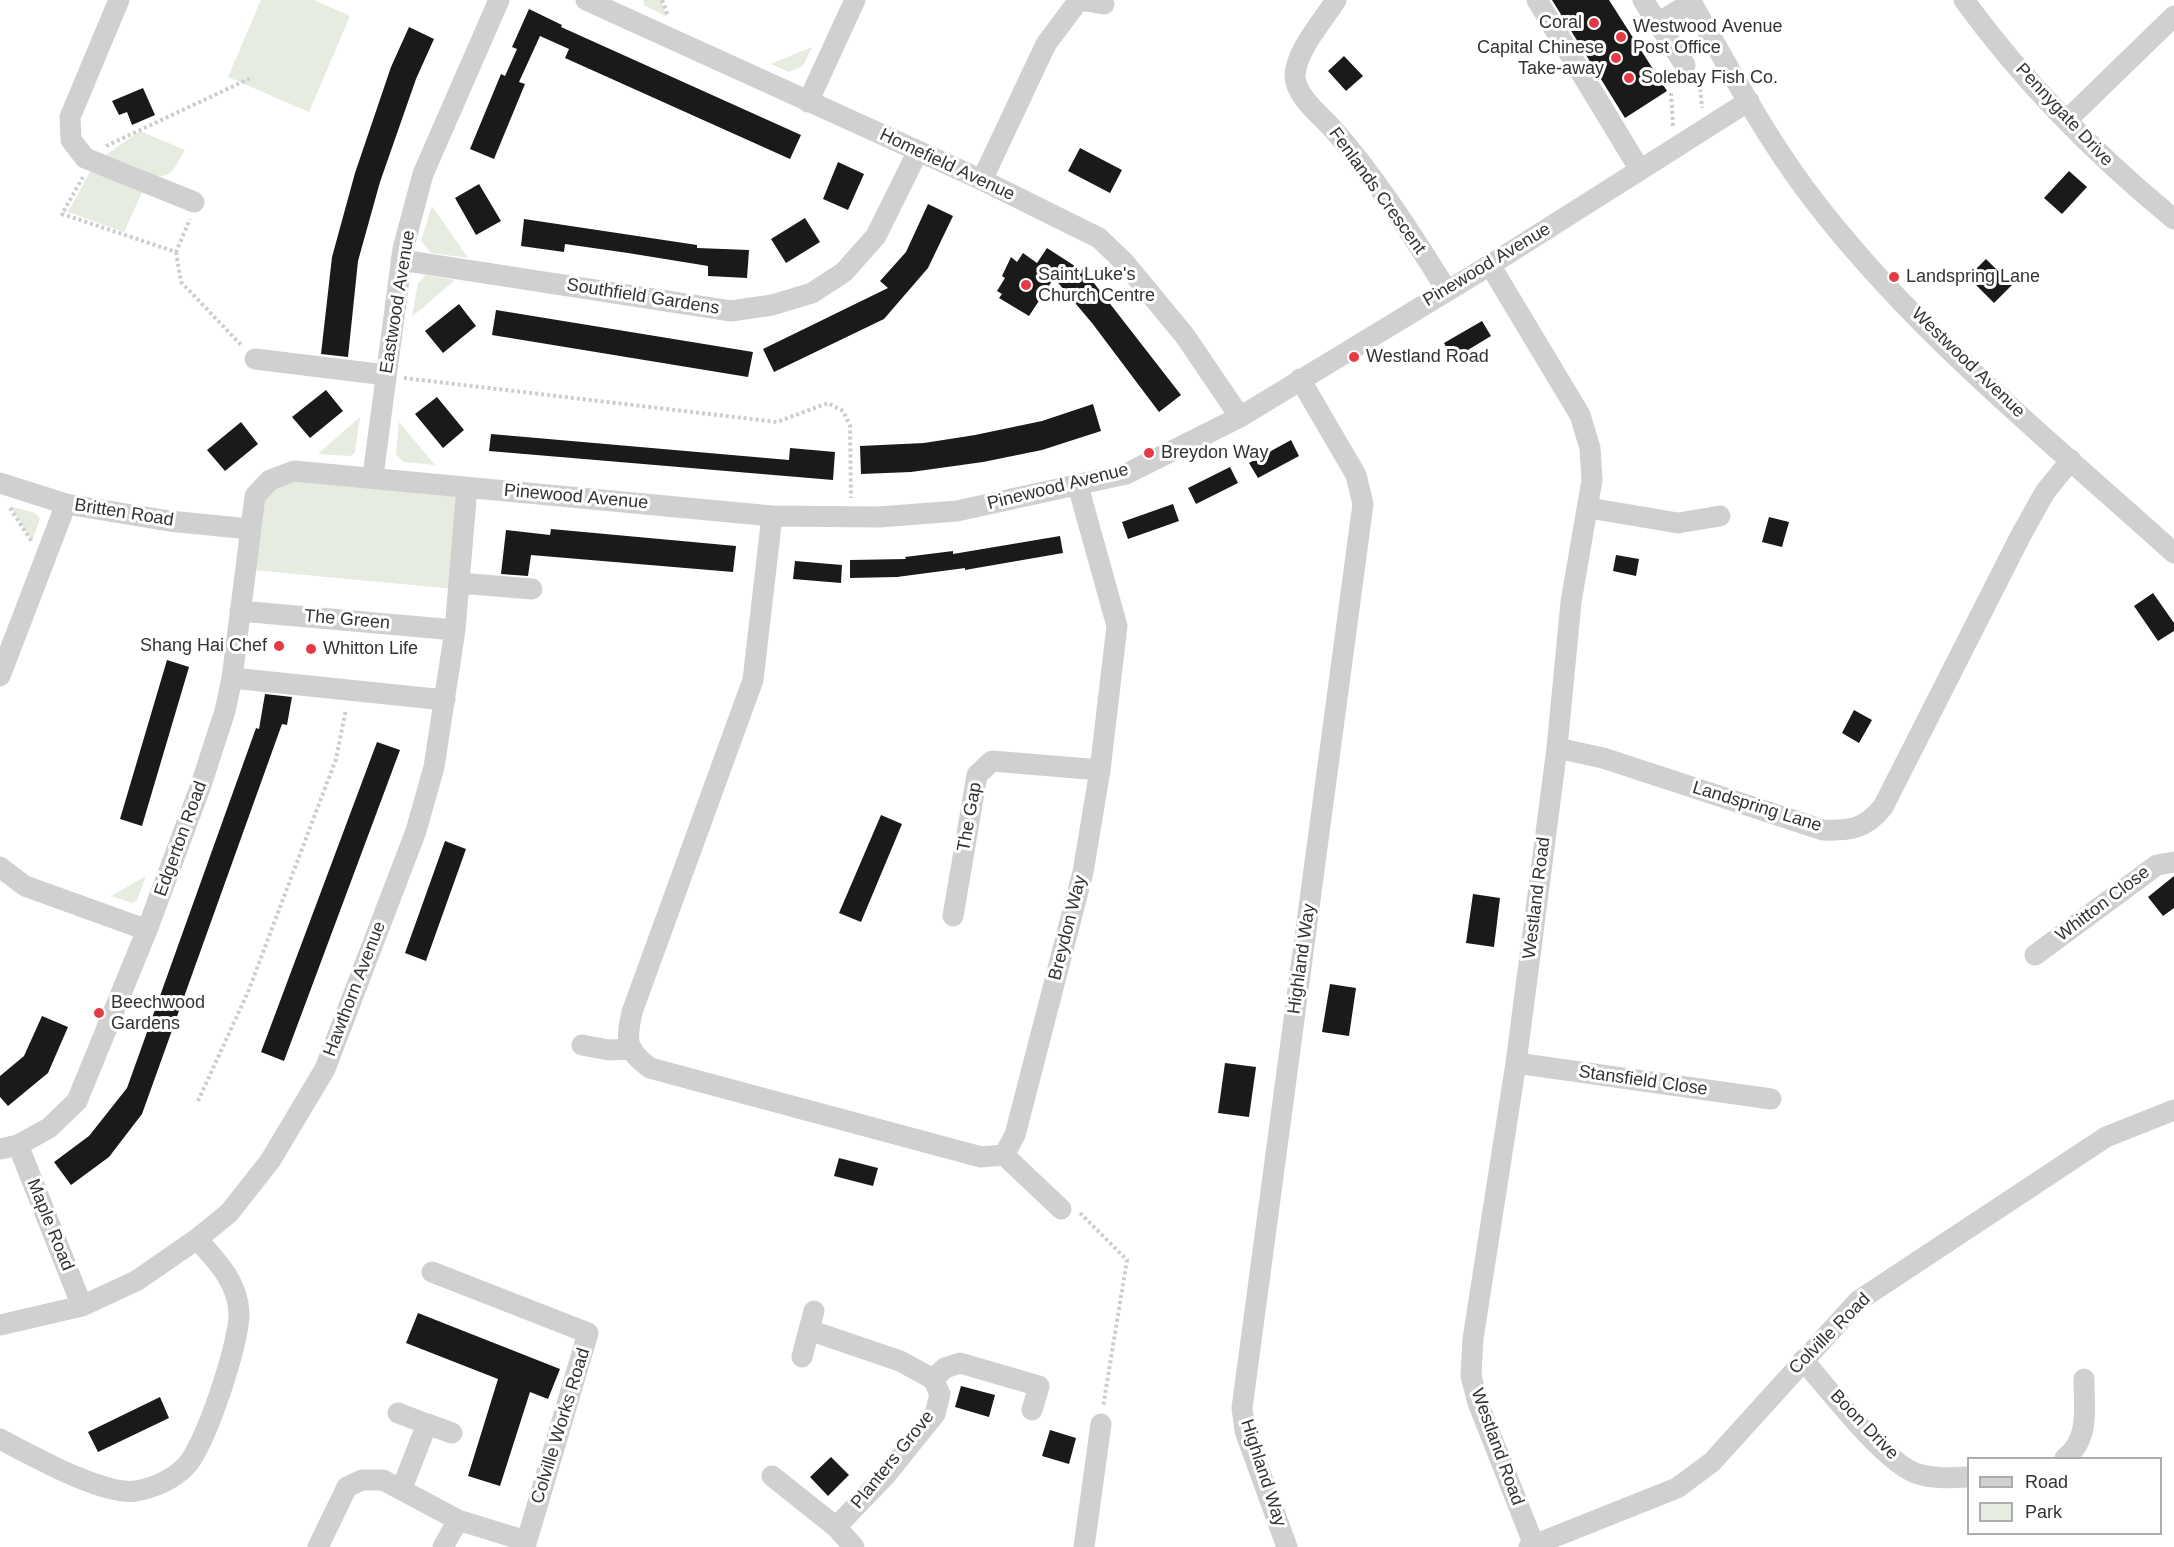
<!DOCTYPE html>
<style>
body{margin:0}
#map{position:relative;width:2174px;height:1547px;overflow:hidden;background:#fff;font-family:Helvetica,sans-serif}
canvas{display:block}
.legend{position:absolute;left:1967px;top:1457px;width:195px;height:78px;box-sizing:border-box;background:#fff;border:2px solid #adadad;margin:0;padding:8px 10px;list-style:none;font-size:18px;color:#333}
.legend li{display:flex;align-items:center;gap:12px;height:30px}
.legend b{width:30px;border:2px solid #adadad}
</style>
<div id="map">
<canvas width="2174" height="1547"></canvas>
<ul class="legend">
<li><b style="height:8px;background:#d0d0d0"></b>Road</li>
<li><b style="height:16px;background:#e6ecdf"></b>Park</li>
</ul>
</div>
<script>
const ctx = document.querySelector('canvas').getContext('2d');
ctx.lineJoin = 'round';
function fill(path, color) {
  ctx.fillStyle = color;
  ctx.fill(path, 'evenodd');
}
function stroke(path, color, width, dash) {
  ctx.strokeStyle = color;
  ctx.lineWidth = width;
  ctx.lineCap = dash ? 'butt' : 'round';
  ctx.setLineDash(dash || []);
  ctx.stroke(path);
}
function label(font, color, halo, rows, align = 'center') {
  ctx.font = font + ' Helvetica,sans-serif';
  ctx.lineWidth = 6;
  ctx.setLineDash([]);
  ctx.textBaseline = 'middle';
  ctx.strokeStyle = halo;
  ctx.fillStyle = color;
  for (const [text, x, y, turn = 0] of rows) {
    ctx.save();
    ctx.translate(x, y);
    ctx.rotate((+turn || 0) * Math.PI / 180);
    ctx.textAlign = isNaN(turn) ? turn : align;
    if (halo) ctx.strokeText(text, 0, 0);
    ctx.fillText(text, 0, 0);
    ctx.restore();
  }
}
fill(new Path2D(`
 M 261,0 L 314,0 L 350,16 L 309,112 L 228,77 Z
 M 643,0 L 661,0 L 667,17 L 644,5 Z
 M 812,47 L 803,66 L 789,72 L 771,64 Z
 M 140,131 L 185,150 C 177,162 173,178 157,176 L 106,155 Z
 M 93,166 L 144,188 L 124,232 L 68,212 Z
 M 432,206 L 468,258 L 431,253 L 421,241 Z
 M 426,275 L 455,280 L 412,317 L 418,283 Z
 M 360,417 L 355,452 L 351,456 L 318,454 Z
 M 399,422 L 435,465 L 404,462 L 396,455 Z
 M 296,477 L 464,493 L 455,589 L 252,570 L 261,501 L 274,486 Z
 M 10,506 L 35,513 L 40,519 L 32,541 Z
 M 146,876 L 137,900 L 132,903 L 111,896 Z`), '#e6ecdf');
fill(new Path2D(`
 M 1552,0 L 1609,0 L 1667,91 L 1625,118 Z
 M 529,9 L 562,25 L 561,27 L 801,135 L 790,159 L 565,58 L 569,49 L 540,36 L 519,82 L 525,84 L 494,159 L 470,149 L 501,74 L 505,76 L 517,49 L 512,47 Z
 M 409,27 L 434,39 L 416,79 L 380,182 L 358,261 L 348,357 L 321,354 L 332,257 L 355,173 L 391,67 Z
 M 1344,56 L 1363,76 L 1346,91 L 1328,71 Z
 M 143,88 L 155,115 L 132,125 L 127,112 L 119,115 L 112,101 Z
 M 1080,148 L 1122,170 L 1110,193 L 1068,171 Z
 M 838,162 L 864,174 L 848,210 L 823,199 Z
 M 2069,171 L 2087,187 L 2062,214 L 2044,198 Z
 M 479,184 L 501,221 L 476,235 L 455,198 Z
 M 928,204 L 953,216 L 928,268 L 884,319 L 774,372 L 763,349 L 888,288 L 880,281 L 906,252 Z
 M 805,218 L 820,242 L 786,263 L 771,239 Z
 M 524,219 L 697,245 L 697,248 L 749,250 L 747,278 L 708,276 L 708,266 L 628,253 L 565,244 L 564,252 L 521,246 Z
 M 1047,248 L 1081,270 L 1083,269 L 1181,395 L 1159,412 L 1092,323 L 1054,278 L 1029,316 L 999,298 L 1002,294 L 997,291 L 1005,278 L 1002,276 L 1011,257 L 1017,262 L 1023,253 L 1037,263 Z
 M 1986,259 L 2012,285 L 1994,303 L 1968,277 Z
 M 459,304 L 476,326 L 443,353 L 425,331 Z
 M 496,310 L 753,352 L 748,377 L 492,335 Z
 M 1482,321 L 1491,336 L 1453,359 L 1444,343 Z
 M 326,390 L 343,411 L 310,438 L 292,417 Z
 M 437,397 L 464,430 L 443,448 L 415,414 Z
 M 1093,404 L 1101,431 L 1042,450 L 983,462 L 911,472 L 861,474 L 860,446 L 924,443 L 975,435 L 1042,421 Z
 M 241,422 L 258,444 L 225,471 L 207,450 Z
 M 491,434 L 789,460 L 790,448 L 835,452 L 833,480 L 489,451 Z
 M 1291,440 L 1299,456 L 1258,478 L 1249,463 Z
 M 1230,467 L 1238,483 L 1196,504 L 1188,488 Z
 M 1173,504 L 1179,521 L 1128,539 L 1122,522 Z
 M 1769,517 L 1789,522 L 1782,547 L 1762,542 Z
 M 551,529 L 736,546 L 733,572 L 531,555 L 528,576 L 501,574 L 506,530 L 550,535 Z
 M 1060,536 L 1063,553 L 965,570 L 965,568 L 897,577 L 850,578 L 850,560 L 906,559 L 905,557 L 953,551 L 953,554 Z
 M 1616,555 L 1639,559 L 1636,576 L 1613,571 Z
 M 795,561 L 842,565 L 841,583 L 793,579 Z
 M 2153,593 L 2174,623 L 2174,631 L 2158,641 L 2134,606 Z
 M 167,660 L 189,667 L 142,826 L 120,819 Z
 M 265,694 L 292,697 L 287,725 L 282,724 L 142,1114 L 109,1157 L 71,1185 L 54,1162 L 89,1136 L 127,1088 L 256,728 L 259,729 Z
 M 1854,710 L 1872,720 L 1859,743 L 1842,733 Z
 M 377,742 L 400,750 L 284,1061 L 261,1052 Z
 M 881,815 L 902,824 L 861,922 L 839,913 Z
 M 445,841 L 466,849 L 426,961 L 405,953 Z
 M 2174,876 L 2174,908 L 2163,916 L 2148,897 Z
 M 1473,894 L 1500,898 L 1494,947 L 1466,943 Z
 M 1330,984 L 1356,988 L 1349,1036 L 1322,1032 Z
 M 42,1016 L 68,1027 L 48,1073 L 8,1106 L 0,1097 L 0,1076 L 24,1056 Z
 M 1225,1063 L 1256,1067 L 1249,1117 L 1218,1113 Z
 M 839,1158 L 878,1168 L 873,1186 L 834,1176 Z
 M 418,1313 L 560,1369 L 548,1399 L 530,1392 L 500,1486 L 468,1476 L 498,1379 L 406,1343 Z
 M 961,1386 L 995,1395 L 989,1417 L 955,1407 Z
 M 160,1397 L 169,1418 L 98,1452 L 88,1432 Z
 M 1050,1430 L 1076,1438 L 1069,1464 L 1042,1456 Z
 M 831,1457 L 849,1475 L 828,1496 L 810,1477 Z`), '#1a1a1a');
stroke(new Path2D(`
 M 662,0 L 668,16
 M 1699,77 L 1702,108
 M 1671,93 L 1673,126
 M 106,146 L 253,77
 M 83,177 L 62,214 L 176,252 L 190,219
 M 176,252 L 181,282 L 243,347
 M 404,378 L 777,422 L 828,403 L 843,411 L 850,426 L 851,498
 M 10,508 L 32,542
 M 198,1101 L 248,992 L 336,759 L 346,709
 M 1080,1213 L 1127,1260 L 1103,1407`), '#cdcdcd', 4, [3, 3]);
stroke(new Path2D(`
 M 119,0 L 70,117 L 71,140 L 85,158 L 194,202
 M 586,0 L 982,180 L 1099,238 L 1124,262 L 1185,336 L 1240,417
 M 1079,0 L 1104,4
 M 1336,0 C 1323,21 1296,50 1295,76 C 1295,95 1320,115 1332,128 C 1376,178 1411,233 1446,289
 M 1537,0 L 1640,170
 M 1643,0 L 1685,65
 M 1690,0 C 1727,64 1762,131 1806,190 C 1909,328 2047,438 2174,553
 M 1964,0 C 2023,81 2097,156 2174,219
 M 1658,23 L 1692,2
 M 808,102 L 855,0
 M 2068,119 L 2174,16
 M 982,180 L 1046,44 L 1079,0
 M 401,260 L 731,311 L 772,305 L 812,293 L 844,272 L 876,236 L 918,151
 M 1490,265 L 1580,415 L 1590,448 L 1592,480 L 1571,602 L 1557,748 L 1516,1063 L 1473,1339 L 1471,1376 L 1478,1403 L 1534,1545
 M 255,359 L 386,375
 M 373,476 L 403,249 L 423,174 L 499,0
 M 0,483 L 66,504 L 169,521 L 250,529
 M 1589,508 L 1678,523 L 1720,516
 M 772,516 L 753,680 L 632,1012 C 626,1041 625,1049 650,1068 L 981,1157 L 1004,1155 L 1015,1135 L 1083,872 L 1100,770 L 1117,626 L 1078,486
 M 459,583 L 532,589
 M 240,611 L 455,630
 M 0,676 L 66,504
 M 232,678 L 445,700
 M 1557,748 L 1603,758 L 1823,830 C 1850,831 1865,829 1883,807 L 2021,535 L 2045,492 L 2071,460
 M 0,867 L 25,886 L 147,930
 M 953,916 L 977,775 L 992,761 L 1100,770
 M 2035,955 L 2157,865 L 2174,862
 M 582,1045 L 609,1050 L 632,1049
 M 1516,1063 L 1771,1099
 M 18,1145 L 82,1306
 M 0,1149 L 18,1145 L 49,1128 L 77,1101 L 147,930 L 200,788 L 225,711 L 232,678 L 255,496 L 270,480 L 294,471 L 772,516 L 879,517 L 957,511 L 1126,474 L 1240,417 L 1490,265 L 1749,101
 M 1004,1155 L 1061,1209
 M 432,1272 L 588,1333 L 525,1547
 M 0,1325 L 82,1306 L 136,1281 L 197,1239 L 229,1213 L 270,1161 L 325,1069 L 416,831 L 434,767 L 455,630 L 467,487
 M 809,1330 L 814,1311
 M 802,1357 L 809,1330 L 900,1361 L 933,1379 L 940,1394 L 935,1414 L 886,1475 L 836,1527
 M 1803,1360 C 1828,1388 1885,1464 1918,1474 C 1935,1479 1951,1478 1968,1477
 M 933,1379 L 945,1368 L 960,1363 L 1039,1386 L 1032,1410
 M 398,1413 L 427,1424 L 402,1488
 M 427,1424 L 452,1433
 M 0,1439 C 31,1455 103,1496 136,1491 C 153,1488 172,1480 185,1467 C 205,1448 240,1341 239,1313 C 238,1282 216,1260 197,1239
 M 2065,1458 C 2090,1439 2084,1408 2084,1379
 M 772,1476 L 836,1527 L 854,1547
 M 318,1547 L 347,1487 L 362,1480 L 383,1480 L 458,1520 L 526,1541
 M 443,1547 L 458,1520
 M 1084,1547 L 1101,1424
 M 1287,1547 L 1245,1431 L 1242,1408 L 1363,504 L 1356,475 L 1300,379
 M 1529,1547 L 1677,1488 L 1712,1462 L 1858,1301 L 2106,1137 L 2174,1110`), '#d0d0d0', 21);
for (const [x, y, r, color] of [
 [1594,23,6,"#e63946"],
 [1621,37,6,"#e63946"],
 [1616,58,6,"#e63946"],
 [1629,78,6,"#e63946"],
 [1894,277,6,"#e63946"],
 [1026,285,6,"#e63946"],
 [1354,357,6,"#e63946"],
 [1149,453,6,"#e63946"],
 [279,646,6,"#e63946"],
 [311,649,6,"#e63946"],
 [99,1013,6,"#e63946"]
]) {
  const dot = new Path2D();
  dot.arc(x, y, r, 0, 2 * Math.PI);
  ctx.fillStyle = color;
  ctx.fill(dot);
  stroke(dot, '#fff', 2);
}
label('18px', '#333', '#fff', [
 ["Coral",1582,23,"right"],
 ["Westwood Avenue",1633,27],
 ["Post Office",1633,48],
 ["Capital Chinese",1604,48,"right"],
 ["Take-away",1604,69,"right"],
 ["Solebay Fish Co.",1641,78],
 ["Saint Luke's",1038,275],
 ["Church Centre",1038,296],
 ["Landspring Lane",1906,277],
 ["Westland Road",1366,357],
 ["Breydon Way",1161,453],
 ["Shang Hai Chef",267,646,"right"],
 ["Whitton Life",323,649],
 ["Beechwood",111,1003],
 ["Gardens",111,1024]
], 'left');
label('18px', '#333', '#fff', [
 ["Pennygate Drive",2064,115,47],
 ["Homefield Avenue",947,165,25],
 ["Fenlands Crescent",1377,191,54],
 ["Pinewood Avenue",1487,265,-31],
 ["Southfield Gardens",643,297,9],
 ["Eastwood Avenue",398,302,-81],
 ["Westwood Avenue",1968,363,44],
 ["Pinewood Avenue",1058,487,-14],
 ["Pinewood Avenue",576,497,5],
 ["Britten Road",124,513,9],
 ["The Green",347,620,5],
 ["Landspring Lane",1757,807,17],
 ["The Gap",970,817,-80],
 ["Edgerton Road",181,839,-70],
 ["Westland Road",1537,898,-83],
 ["Whitton Close",2103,904,-37],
 ["Breydon Way",1068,928,-76],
 ["Highland Way",1302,959,-82],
 ["Hawthorn Avenue",355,989,-69],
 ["Stansfield Close",1643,1081,8],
 ["Maple Road",50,1225,68],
 ["Colville Road",1830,1334,-45],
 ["Boon Drive",1864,1425,46],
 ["Colville Works Road",561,1426,-73],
 ["Westland Road",1497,1447,70],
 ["Planters Grove",893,1460,-51],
 ["Highland Way",1263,1473,72]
]);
</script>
